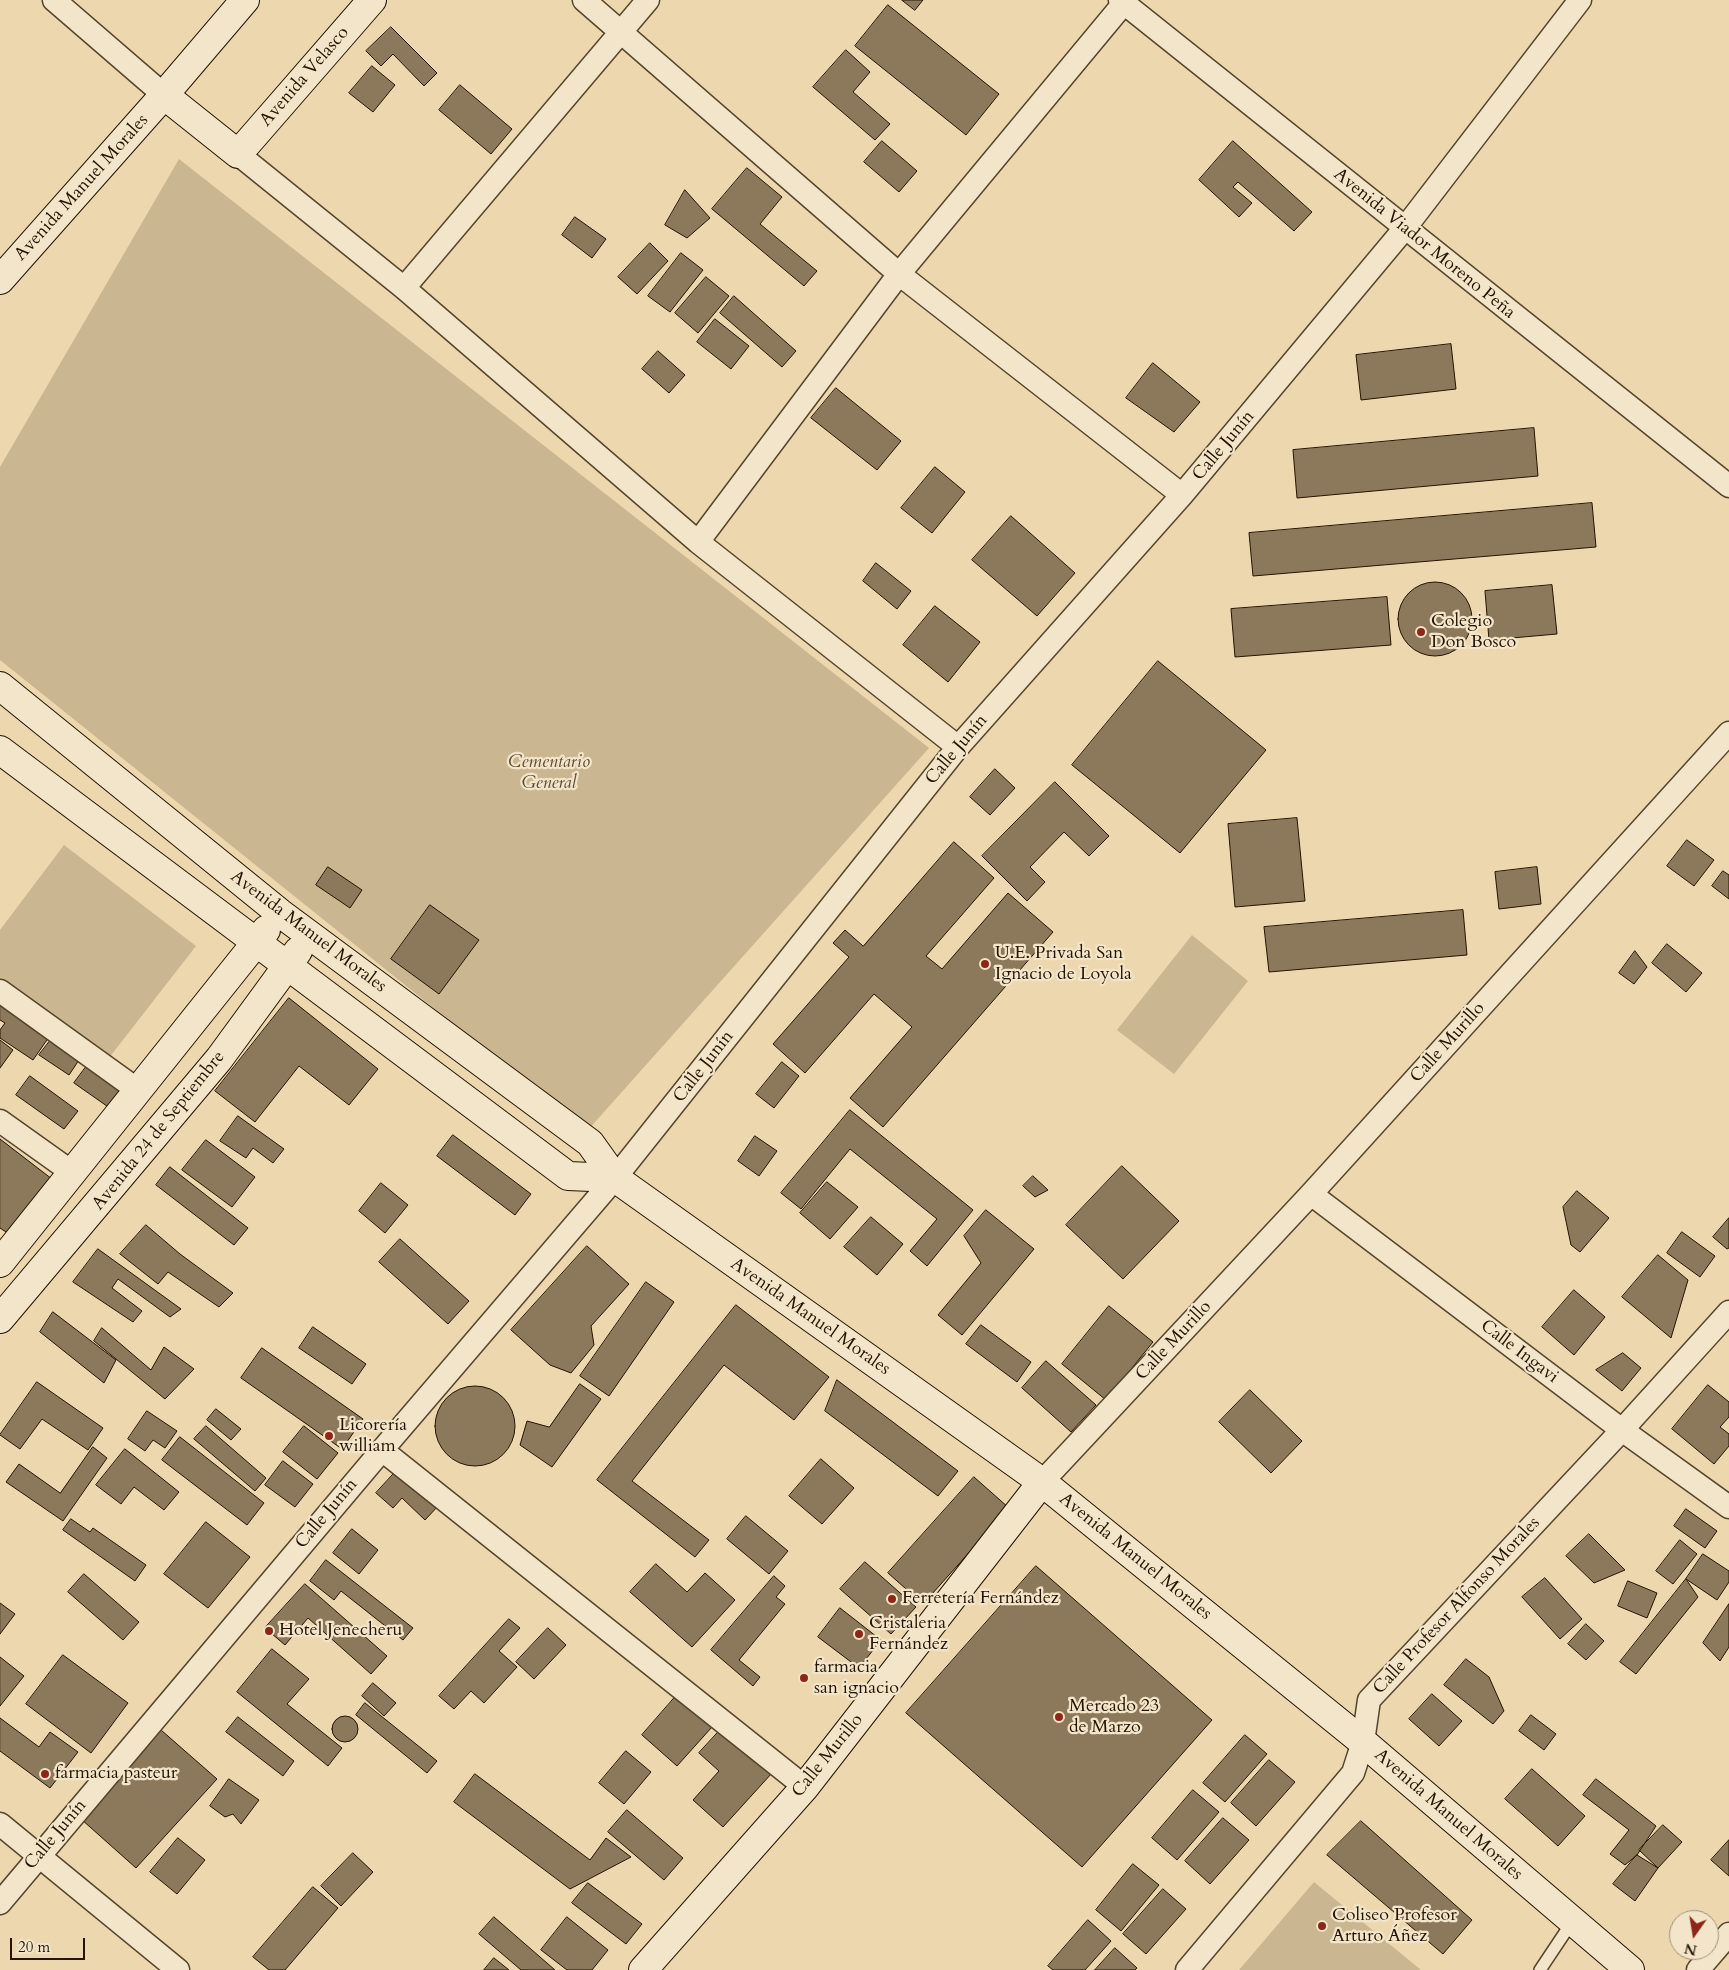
<!DOCTYPE html>
<meta charset="utf-8">
<style>
body{margin:0}
#map{position:relative;width:1729px;height:1970px;overflow:hidden;background:#ecd7ae;font-family:Cardo,serif}
canvas{display:block}
.north{position:absolute;left:1669px;top:1910px;width:50px;height:50px;box-sizing:border-box;background:#f3e5ca;border:1px solid #a0917a;border-radius:50%;rotate:193deg;font-size:14px;font-weight:700;line-height:20px;text-align:center;color:#241401}
.north::after{content:'';display:block;margin:auto;width:18px;height:22px;background:#8f2418;clip-path:polygon(50% 0,100% 100%,50% 72%,0 100%)}
.scale{position:absolute;left:10px;top:1938px;width:75px;height:22px;box-sizing:border-box;border:2px solid #241401;border-top:0;padding-left:6px;font-size:15px;line-height:18px;white-space:nowrap;color:#241401;-webkit-text-stroke:4px #f3e5ca;paint-order:stroke}
</style>
<div id="map">
<canvas width="1729" height="1970"></canvas>
<div class="north">N</div>
<div class="scale">20 m</div>
</div>
<script>
const ctx = document.querySelector('canvas').getContext('2d');
ctx.lineJoin = 'round';
function fill(path, color) {
  ctx.fillStyle = color;
  ctx.fill(path, 'evenodd');
}
function stroke(path, color, width, dash) {
  ctx.strokeStyle = color;
  ctx.lineWidth = width;
  ctx.lineCap = dash ? 'butt' : 'round';
  ctx.setLineDash(dash || []);
  ctx.stroke(path);
}
function label(font, color, halo, rows, align = 'center') {
  ctx.font = font + ' Cardo,serif';
  ctx.lineWidth = 4.5;
  ctx.setLineDash([]);
  ctx.textBaseline = 'middle';
  ctx.strokeStyle = halo;
  ctx.fillStyle = color;
  for (const [text, x, y, turn = 0] of rows) {
    ctx.save();
    ctx.translate(x, y);
    ctx.rotate((+turn || 0) * Math.PI / 180);
    ctx.textAlign = isNaN(turn) ? turn : align;
    if (halo) ctx.strokeText(text, 0, 0);
    ctx.fillText(text, 0, 0);
    ctx.restore();
  }
}
fill(new Path2D(`
 M 179,159 L 929,748 L 587,1131 L 0,660 L 0,467 Z
 M 64,845 L 196,946 L 105,1063 L 0,983 L 0,930 Z
 M 1192,935 L 1248,981 L 1174,1074 L 1117,1030 Z
 M 1314,1882 L 1421,1970 L 1239,1970 Z`), '#cab691');
const building = new Path2D(`
 M 902,0 L 923,0 L 915,10 Z
 M 888,5 L 999,94 L 966,135 L 855,46 Z
 M 391,27 L 437,73 L 424,86 L 393,54 L 381,66 L 366,51 Z
 M 846,50 L 870,72 L 853,92 L 890,124 L 875,140 L 813,87 Z
 M 372,66 L 395,85 L 373,112 L 349,93 Z
 M 460,85 L 512,129 L 491,154 L 439,110 Z
 M 882,141 L 917,171 L 899,192 L 864,162 Z
 M 1233,141 L 1312,212 L 1294,231 L 1238,182 L 1233,187 L 1252,203 L 1239,217 L 1199,180 Z
 M 747,168 L 782,197 L 760,224 L 817,271 L 804,286 L 712,209 Z
 M 685,190 L 710,218 L 687,238 L 665,225 Z
 M 575,217 L 606,239 L 592,258 L 562,235 Z
 M 650,243 L 668,261 L 637,294 L 618,277 Z
 M 681,253 L 703,270 L 670,312 L 648,296 Z
 M 706,277 L 729,296 L 698,333 L 675,313 Z
 M 734,296 L 796,351 L 782,367 L 720,313 Z
 M 715,319 L 749,346 L 731,369 L 697,342 Z
 M 1451,344 L 1456,389 L 1361,400 L 1356,355 Z
 M 658,351 L 685,375 L 669,393 L 642,369 Z
 M 1153,363 L 1200,402 L 1174,432 L 1126,398 Z
 M 836,388 L 901,441 L 877,470 L 811,418 Z
 M 1534,428 L 1538,476 L 1297,498 L 1293,450 Z
 M 935,467 L 965,492 L 932,533 L 901,508 Z
 M 1592,503 L 1596,547 L 1253,576 L 1249,533 Z
 M 1011,516 L 1075,573 L 1037,616 L 972,560 Z
 M 876,563 L 911,591 L 897,609 L 863,581 Z
 M1398 619a37 37 0 1 1 74 0a37 37 0 1 1-74 0Z
 M 1552,585 L 1557,634 L 1489,640 L 1485,591 Z
 M 1387,597 L 1391,645 L 1235,657 L 1231,609 Z
 M 935,606 L 980,642 L 948,682 L 903,645 Z
 M 1158,661 L 1266,750 L 1180,853 L 1072,765 Z
 M 995,769 L 1015,788 L 990,815 L 970,797 Z
 M 1055,782 L 1109,836 L 1089,856 L 1064,832 L 1030,867 L 1045,882 L 1027,901 L 982,856 Z
 M 1297,818 L 1305,901 L 1235,907 L 1228,824 Z
 M 1687,840 L 1714,860 L 1694,886 L 1667,866 Z
 M 954,842 L 994,878 L 926,956 L 942,969 L 1008,893 L 1053,932 L 883,1127 L 850,1098 L 912,1027 L 874,994 L 805,1073 L 773,1044 L 849,957 L 833,943 L 845,930 L 863,946 Z
 M 328,867 L 362,890 L 350,908 L 316,885 Z
 M 1537,867 L 1541,904 L 1499,909 L 1495,872 Z
 M 1723,871 L 1729,875 L 1729,899 L 1712,886 Z
 M 430,905 L 479,940 L 439,994 L 391,959 Z
 M 1463,910 L 1467,955 L 1269,972 L 1264,927 Z
 M 1667,944 L 1702,973 L 1686,992 L 1652,963 Z
 M 1635,951 L 1647,967 L 1634,984 L 1619,973 Z
 M 289,998 L 378,1069 L 349,1105 L 299,1066 L 255,1122 L 215,1091 Z
 M 0,1003 L 49,1037 L 33,1060 L 0,1038 L 0,1030 L 5,1023 L 0,1020 Z
 M 0,1040 L 13,1050 L 0,1068 Z
 M 50,1041 L 79,1060 L 69,1075 L 39,1055 Z
 M 782,1062 L 799,1076 L 774,1108 L 756,1094 Z
 M 86,1067 L 125,1095 L 114,1111 L 74,1083 Z
 M 30,1076 L 78,1111 L 64,1129 L 16,1095 Z
 M 850,1110 L 973,1210 L 927,1266 L 910,1251 L 937,1219 L 850,1149 L 801,1209 L 781,1193 Z
 M 238,1116 L 284,1149 L 273,1163 L 253,1148 L 246,1158 L 220,1141 Z
 M 453,1135 L 531,1194 L 515,1215 L 437,1156 Z
 M 755,1136 L 777,1151 L 759,1176 L 738,1161 Z
 M 0,1139 L 52,1179 L 9,1234 L 0,1228 Z
 M 206,1140 L 255,1177 L 232,1207 L 182,1170 Z
 M 1122,1166 L 1179,1221 L 1123,1279 L 1066,1225 Z
 M 170,1167 L 248,1228 L 234,1245 L 156,1185 Z
 M 1033,1176 L 1048,1190 L 1035,1197 L 1023,1186 Z
 M 827,1182 L 858,1207 L 830,1239 L 800,1213 Z
 M 381,1183 L 408,1205 L 385,1233 L 359,1211 Z
 M 1577,1191 L 1609,1218 L 1580,1252 L 1571,1245 L 1563,1207 Z
 M 986,1210 L 1034,1249 L 962,1335 L 938,1315 L 981,1263 L 964,1236 Z
 M 871,1217 L 903,1244 L 877,1275 L 844,1247 Z
 M 1729,1218 L 1729,1248 L 1727,1249 L 1713,1237 Z
 M 146,1225 L 180,1254 L 233,1293 L 219,1307 L 168,1272 L 158,1284 L 120,1254 Z
 M 1682,1232 L 1715,1256 L 1700,1277 L 1667,1253 Z
 M 400,1239 L 469,1301 L 448,1324 L 379,1262 Z
 M 587,1246 L 629,1284 L 591,1326 L 594,1345 L 571,1373 L 550,1365 L 511,1330 Z
 M 98,1249 L 181,1309 L 170,1317 L 118,1279 L 112,1288 L 142,1311 L 133,1322 L 73,1282 Z
 M 1658,1255 L 1688,1280 L 1671,1338 L 1622,1297 Z
 M 646,1282 L 674,1302 L 609,1396 L 580,1376 Z
 M 1574,1290 L 1605,1317 L 1574,1355 L 1542,1327 Z
 M 736,1305 L 829,1377 L 794,1420 L 724,1365 L 632,1481 L 709,1540 L 695,1557 L 597,1480 Z
 M 1109,1306 L 1153,1342 L 1106,1400 L 1062,1364 Z
 M 53,1312 L 116,1360 L 104,1383 L 40,1332 Z
 M 981,1325 L 1031,1362 L 1017,1382 L 966,1344 Z
 M 313,1327 L 366,1364 L 352,1384 L 299,1348 Z
 M 102,1328 L 151,1370 L 164,1347 L 194,1369 L 165,1399 L 94,1341 Z
 M 262,1348 L 363,1419 L 342,1449 L 241,1378 Z
 M 1623,1353 L 1641,1368 L 1622,1391 L 1596,1370 Z
 M 1046,1361 L 1096,1405 L 1071,1432 L 1022,1388 Z
 M 837,1380 L 958,1471 L 938,1496 L 825,1411 Z
 M 37,1382 L 103,1428 L 88,1450 L 42,1419 L 20,1449 L 0,1435 Z
 M 580,1384 L 601,1399 L 552,1467 L 520,1445 L 527,1421 L 549,1427 Z
 M 1708,1385 L 1729,1402 L 1729,1417 L 1720,1427 L 1729,1434 L 1729,1446 L 1714,1464 L 1672,1429 Z
 M435 1426a40 40 0 1 1 80 0a40 40 0 1 1-80 0Z
 M 1250,1390 L 1302,1441 L 1271,1473 L 1219,1422 Z
 M 216,1409 L 241,1429 L 231,1440 L 207,1420 Z
 M 147,1411 L 177,1431 L 165,1448 L 153,1440 L 145,1451 L 128,1439 Z
 M 206,1426 L 266,1478 L 255,1491 L 194,1439 Z
 M 304,1426 L 338,1453 L 317,1479 L 283,1452 Z
 M 180,1437 L 264,1503 L 247,1525 L 162,1460 Z
 M 93,1447 L 107,1458 L 63,1521 L 6,1482 L 19,1464 L 60,1493 Z
 M 125,1449 L 179,1492 L 164,1510 L 134,1487 L 121,1504 L 96,1485 Z
 M 821,1459 L 854,1488 L 822,1524 L 789,1496 Z
 M 283,1461 L 313,1484 L 295,1507 L 265,1485 Z
 M 399,1468 L 439,1505 L 425,1520 L 402,1498 L 393,1508 L 376,1493 Z
 M 974,1477 L 1009,1508 L 923,1604 L 888,1573 Z
 M 1686,1509 L 1717,1531 L 1705,1548 L 1674,1526 Z
 M 746,1516 L 788,1551 L 769,1574 L 727,1539 Z
 M 71,1519 L 90,1532 L 93,1528 L 146,1565 L 135,1581 L 63,1530 Z
 M 206,1522 L 250,1557 L 208,1608 L 164,1574 Z
 M 352,1529 L 378,1550 L 359,1574 L 333,1553 Z
 M 1589,1534 L 1625,1570 L 1594,1583 L 1566,1556 Z
 M 1680,1540 L 1697,1554 L 1673,1584 L 1656,1571 Z
 M 1703,1554 L 1729,1571 L 1729,1582 L 1717,1600 L 1686,1579 Z
 M 326,1560 L 413,1628 L 403,1640 L 341,1591 L 334,1600 L 310,1581 Z
 M 865,1562 L 916,1607 L 891,1634 L 840,1589 Z
 M 656,1564 L 687,1592 L 705,1573 L 735,1600 L 692,1647 L 630,1592 Z
 M 1036,1566 L 1212,1720 L 1082,1867 L 906,1713 Z
 M 84,1574 L 139,1622 L 123,1640 L 68,1592 Z
 M 774,1576 L 785,1586 L 776,1597 L 785,1604 L 739,1660 L 760,1677 L 753,1686 L 711,1650 Z
 M 1545,1578 L 1582,1619 L 1560,1639 L 1522,1597 Z
 M 1686,1579 L 1698,1597 L 1636,1674 L 1620,1662 Z
 M 1628,1581 L 1657,1593 L 1647,1618 L 1618,1606 Z
 M 305,1584 L 387,1656 L 371,1674 L 308,1618 L 285,1645 L 265,1628 Z
 M 0,1603 L 15,1614 L 0,1634 Z
 M 1729,1604 L 1729,1647 L 1720,1661 L 1703,1643 Z
 M 840,1608 L 881,1640 L 859,1668 L 818,1637 Z
 M 509,1619 L 520,1628 L 499,1651 L 517,1667 L 484,1703 L 471,1691 L 454,1709 L 439,1696 Z
 M 1586,1624 L 1604,1641 L 1586,1660 L 1568,1644 Z
 M 548,1628 L 566,1645 L 534,1679 L 516,1662 Z
 M 272,1649 L 309,1679 L 287,1704 L 342,1748 L 328,1766 L 237,1692 Z
 M 63,1655 L 128,1703 L 91,1753 L 26,1704 Z
 M 0,1657 L 24,1676 L 0,1706 Z
 M 1466,1659 L 1489,1677 L 1504,1711 L 1493,1724 L 1444,1685 Z
 M 373,1683 L 396,1703 L 384,1716 L 362,1696 Z
 M 1432,1694 L 1462,1721 L 1439,1746 L 1409,1719 Z
 M 676,1696 L 712,1727 L 677,1766 L 642,1735 Z
 M 365,1703 L 437,1761 L 427,1773 L 356,1715 Z
 M 1531,1715 L 1556,1734 L 1544,1750 L 1519,1731 Z
 M332 1729a13 13 0 1 1 26 0a13 13 0 1 1-26 0Z
 M 238,1717 L 294,1761 L 283,1776 L 226,1732 Z
 M 0,1718 L 39,1747 L 50,1732 L 78,1752 L 50,1788 L 0,1751 Z
 M 722,1728 L 772,1773 L 723,1827 L 693,1800 L 719,1771 L 699,1753 Z
 M 161,1730 L 217,1779 L 136,1868 L 81,1819 Z
 M 1245,1735 L 1267,1754 L 1225,1802 L 1203,1783 Z
 M 626,1751 L 651,1772 L 624,1804 L 599,1783 Z
 M 1269,1760 L 1295,1782 L 1256,1826 L 1231,1803 Z
 M 1532,1769 L 1585,1816 L 1558,1846 L 1505,1799 Z
 M 475,1774 L 590,1860 L 606,1838 L 631,1857 L 570,1889 L 454,1802 Z
 M 229,1779 L 259,1800 L 241,1824 L 233,1814 L 225,1817 L 210,1806 Z
 M 1596,1779 L 1656,1826 L 1637,1855 L 1625,1865 L 1610,1854 L 1629,1830 L 1583,1795 Z
 M 1193,1790 L 1219,1812 L 1177,1860 L 1152,1838 Z
 M 627,1810 L 683,1858 L 664,1880 L 608,1832 Z
 M 1223,1818 L 1249,1840 L 1210,1884 L 1185,1861 Z
 M 1361,1821 L 1472,1920 L 1443,1954 L 1327,1855 Z
 M 1663,1825 L 1682,1842 L 1658,1868 L 1639,1850 Z
 M 178,1838 L 205,1860 L 177,1894 L 150,1872 Z
 M 1729,1840 L 1729,1876 L 1711,1860 Z
 M 353,1853 L 373,1872 L 341,1906 L 321,1886 Z
 M 1637,1855 L 1658,1868 L 1635,1901 L 1613,1884 Z
 M 1133,1864 L 1159,1885 L 1121,1931 L 1096,1910 Z
 M 588,1883 L 642,1924 L 626,1944 L 572,1903 Z
 M 313,1887 L 338,1908 L 285,1970 L 269,1970 L 253,1957 Z
 M 1163,1889 L 1186,1909 L 1146,1954 L 1123,1934 Z
 M 494,1917 L 555,1970 L 521,1970 L 479,1934 Z
 M 567,1917 L 608,1950 L 592,1970 L 567,1970 L 541,1950 Z
 M 1088,1920 L 1111,1941 L 1085,1970 L 1053,1970 L 1048,1966 Z
 M 1115,1948 L 1137,1968 L 1135,1970 L 1095,1970 Z
 M 494,1958 L 509,1970 L 484,1970 Z`);
fill(building, '#8c795b');
stroke(building, '#241401', 1);
const lane = new Path2D(`
 M 1540,1970 L 1572,1922`);
const street = new Path2D(`
 M 54,0 L 164,95
 M 584,0 L 899,274 L 1182,495
 M 1120,0 L 1729,486
 M 238,154 L 404,288 L 698,542 L 958,747
 M 404,288 L 648,0
 M 698,542 L 899,274 L 1124,3
 M 0,991 L 139,1091
 M 0,1121 L 73,1173
 M 1311,1194 L 1622,1430 L 1729,1507
 M 382,1450 L 805,1787
 M 1042,1482 L 1311,1194 L 1729,733
 M 0,1824 L 178,1970
 M 0,1903 L 382,1450 L 615,1178 L 958,747 L 1182,495 L 1405,228 L 1580,0
 M 1187,1970 L 1353,1773 L 1363,1742 L 1369,1700 L 1622,1430 L 1729,1312
 M 1698,1970 L 1729,1934`);
const secondary = new Path2D(`
 M 164,95 L 238,154 L 372,0
 M 0,280 L 164,95 L 245,0
 M 0,686 L 280,913 L 590,1143 L 615,1178 L 1042,1482 L 1363,1742 L 1630,1970
 M 0,750 L 568,1176 L 615,1178
 M 0,1263 L 266,930
 M 0,1319 L 219,1059 L 298,951
 M 643,1970 L 805,1787 L 1042,1482`);
stroke(lane, '#56452c', 14);
stroke(street, '#56452c', 25);
stroke(secondary, '#241401', 30);
stroke(lane, '#f3e5ca', 11);
stroke(street, '#f3e5ca', 22);
stroke(secondary, '#f3e5ca', 28);
for (const [x, y, r, color] of [
 [1421,632,5,"#8f2418"],
 [985,964,5,"#8f2418"],
 [329,1436,5,"#8f2418"],
 [892,1599,5,"#8f2418"],
 [269,1631,5,"#8f2418"],
 [859,1634,5,"#8f2418"],
 [804,1678,5,"#8f2418"],
 [1059,1717,5,"#8f2418"],
 [45,1774,5,"#8f2418"],
 [1322,1926,5,"#8f2418"]
]) {
  const dot = new Path2D();
  dot.arc(x, y, r, 0, 2 * Math.PI);
  ctx.fillStyle = color;
  ctx.fill(dot);
  stroke(dot, '#f3e5ca', 2);
}
label('18px', '#241401', '#f3e5ca', [
 ["Avenida Velasco",305,77,-49],
 ["Avenida Manuel Morales",82,188,-48],
 ["Avenida Viador Moreno Peña",1424,244,39],
 ["Calle Junín",1224,446,-50],
 ["Calle Junín",957,750,-50],
 ["Avenida Manuel Morales",308,932,37],
 ["Calle Murillo",1448,1043,-48],
 ["Calle Junín",704,1067,-52],
 ["Avenida 24 de Septiembre",159,1131,-51],
 ["Avenida Manuel Morales",810,1317,35],
 ["Calle Murillo",1174,1341,-47],
 ["Calle Ingavi",1519,1352,37],
 ["Calle Junín",327,1514,-50],
 ["Avenida Manuel Morales",1135,1557,39],
 ["Calle Profesor Alfonso Morales",1457,1606,-47],
 ["Calle Murillo",828,1756,-51],
 ["Avenida Manuel Morales",1448,1815,41],
 ["Calle Junín",56,1835,-50]
]);
label('18px', '#241401', '#f3e5ca', [
 ["Colegio",1431,622],
 ["Don Bosco",1431,643],
 ["U.E. Privada San",995,954],
 ["Ignacio de Loyola",995,975],
 ["Licorería",339,1426],
 ["william",339,1447],
 ["Ferretería Fernández",902,1599],
 ["Cristaleria",869,1624],
 ["Fernández",869,1645],
 ["Hotel Jenecheru",279,1631],
 ["farmacia",814,1668],
 ["san ignacio",814,1689],
 ["Mercado 23",1069,1707],
 ["de Marzo",1069,1728],
 ["farmacia pasteur",55,1774],
 ["Coliseo Profesor",1332,1916],
 ["Arturo Áñez",1332,1937]
], 'left');
label('italic 18px', '#5e4d33', '#f3e5ca', [
 ["Cementario",549,763],
 ["General",549,784]
]);
</script>
